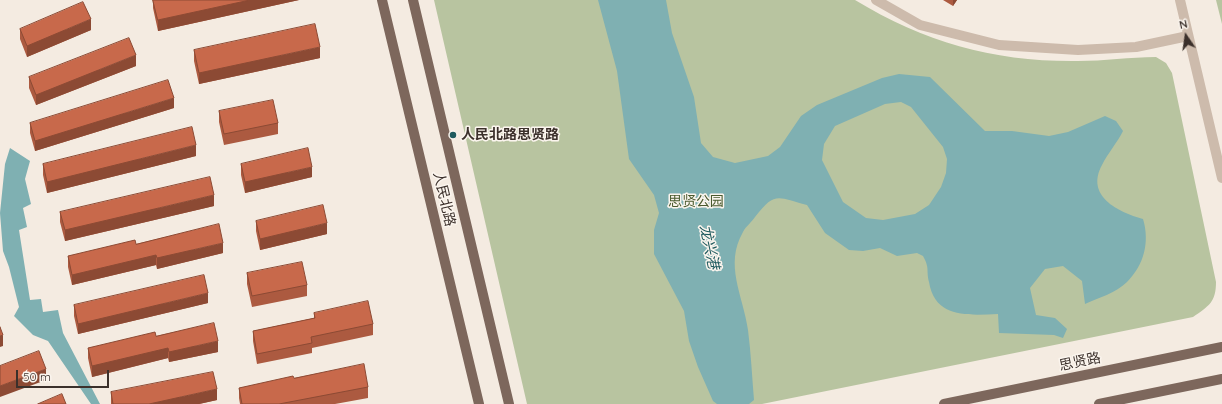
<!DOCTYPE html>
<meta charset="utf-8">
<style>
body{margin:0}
#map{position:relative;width:1222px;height:404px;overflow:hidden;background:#f4ebe1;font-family:Quicksand,sans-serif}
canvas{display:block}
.north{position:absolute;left:1166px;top:16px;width:40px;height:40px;-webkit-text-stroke:3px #fbf5ee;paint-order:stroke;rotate:347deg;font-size:11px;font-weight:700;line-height:16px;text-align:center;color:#3b302b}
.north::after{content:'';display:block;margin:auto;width:14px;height:18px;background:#3b302b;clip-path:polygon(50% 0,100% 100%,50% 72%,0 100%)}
.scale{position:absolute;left:16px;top:370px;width:93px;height:18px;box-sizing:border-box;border:2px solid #3b302b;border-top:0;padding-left:5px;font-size:12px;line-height:14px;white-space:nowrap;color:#3b302b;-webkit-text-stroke:3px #fbf5ee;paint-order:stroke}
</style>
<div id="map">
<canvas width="1222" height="404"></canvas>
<div class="north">N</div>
<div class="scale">50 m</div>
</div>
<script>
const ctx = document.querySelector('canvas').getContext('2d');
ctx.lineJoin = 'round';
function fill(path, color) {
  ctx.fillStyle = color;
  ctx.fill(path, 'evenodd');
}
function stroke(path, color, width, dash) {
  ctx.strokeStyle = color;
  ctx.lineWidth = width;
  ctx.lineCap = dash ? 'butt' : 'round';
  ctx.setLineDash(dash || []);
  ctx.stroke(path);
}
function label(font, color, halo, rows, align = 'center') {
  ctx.font = font + ' Quicksand,"Noto Sans SC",sans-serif';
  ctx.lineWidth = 3;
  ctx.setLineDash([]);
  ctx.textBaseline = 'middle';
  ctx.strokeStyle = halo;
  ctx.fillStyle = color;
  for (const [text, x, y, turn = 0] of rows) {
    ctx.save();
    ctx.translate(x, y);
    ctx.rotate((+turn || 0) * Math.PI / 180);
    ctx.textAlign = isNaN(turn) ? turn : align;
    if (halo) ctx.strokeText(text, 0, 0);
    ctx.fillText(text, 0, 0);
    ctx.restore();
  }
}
fill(new Path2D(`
 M 434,0 L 855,0 C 926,43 995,62 1078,61 C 1104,61 1130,57 1156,57 L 1166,63 L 1172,73 L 1216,282 C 1216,302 1209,306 1193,317 L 762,404 L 527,404 Z
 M 1216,0 L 1222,0 L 1222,24 Z`), '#b8c4a0');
fill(new Path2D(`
 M 598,0 L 666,0 L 672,33 L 694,97 L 701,143 L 713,157 L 735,163 L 768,156 L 780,147 L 801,116 L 817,105 L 882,78 L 899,74 L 930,77 L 985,131 L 1012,131 L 1049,136 L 1068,132 L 1105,116 L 1116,121 L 1123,131 C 1117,143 1108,153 1102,165 C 1085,196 1118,212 1143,219 C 1150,242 1144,265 1127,282 C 1116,293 1098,298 1085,304 L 1082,281 L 1063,266 L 1045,269 L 1030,288 L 1036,315 L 1055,318 L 1067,329 L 1063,338 L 1054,335 L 999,333 L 998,314 C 969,315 935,319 929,282 C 926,269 930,269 923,256 L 917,253 L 897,256 L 880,248 L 863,251 L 849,250 L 825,233 L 807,205 C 777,197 775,191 755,217 C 752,222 746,226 743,232 C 724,265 743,295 748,330 C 751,353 752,377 754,400 L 749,404 L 717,404 L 713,401 L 698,367 L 689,341 L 684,311 L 654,254 L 654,230 L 659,213 L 654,195 L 629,159 L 617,71 ZM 901,102 L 911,107 L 943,147 L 947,159 L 946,173 L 941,187 L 929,205 L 915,214 L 883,220 L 866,218 L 843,202 L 822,160 L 824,144 L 835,126 L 885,104 Z
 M 10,148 L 30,161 L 25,179 L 31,204 L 23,208 L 27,227 L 19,230 L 30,300 L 41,299 L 43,312 L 58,310 L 63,333 L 100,404 L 91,404 L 48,341 L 33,335 L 14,316 L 19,307 L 9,267 L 3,251 L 0,213 L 5,164 Z`), '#7fb0b2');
stroke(new Path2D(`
 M 876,0 L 920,25 L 999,45 L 1078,50 L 1136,47 L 1188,36
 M 1180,0 L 1222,178`), '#cdbbac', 10);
stroke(new Path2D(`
 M 382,0 L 479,404
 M 413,0 L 509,404
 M 944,404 L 1222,347
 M 1099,404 L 1222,379`), '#7d675c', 10);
fill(new Path2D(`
 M 153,0 L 299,0 L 158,31 L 153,8 Z
 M 943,0 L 957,0 L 953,6 Z
 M 20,29 L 91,30 L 27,57 L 20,39 Z
 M 194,50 L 320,58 L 199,84 L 194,61 Z
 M 136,66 L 36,105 L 29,88 L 29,77 Z
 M 174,108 L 35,151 L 30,133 L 30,123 Z
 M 219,111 L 278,123 L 278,134 L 224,145 L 219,122 Z
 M 196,156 L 47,193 L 43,175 L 43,164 Z
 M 241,164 L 312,177 L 245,193 L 241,175 Z
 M 214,206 L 65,241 L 60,222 L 60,212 Z
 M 256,221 L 327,234 L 260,250 L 256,231 Z
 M 136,244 L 223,253 L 157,269 L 156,265 L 72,285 L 68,267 L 68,256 Z
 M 247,273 L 307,285 L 307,296 L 252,307 L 247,284 Z
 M 208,303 L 78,334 L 74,316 L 74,305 Z
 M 314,313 L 373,324 L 373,335 L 312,348 L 312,353 L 257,364 L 253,341 L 253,331 L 314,318 Z
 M 156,336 L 218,352 L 169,362 L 168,358 L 92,377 L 88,358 L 88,348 Z
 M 294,378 L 368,387 L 368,398 L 335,404 L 240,404 L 239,398 L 239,388 Z
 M 111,392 L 217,400 L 199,404 L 111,404 Z`), '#ac5a40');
fill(new Path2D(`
 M 250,0 L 299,0 L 158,31 L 158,20 Z
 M 953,0 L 957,0 L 953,6 Z
 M 91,19 L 91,30 L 27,57 L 27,46 Z
 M 320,47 L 320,58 L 199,84 L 199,73 Z
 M 136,55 L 136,66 L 36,105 L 36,95 Z
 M 174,98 L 174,108 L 35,151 L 35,141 Z
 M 196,145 L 196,156 L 47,193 L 47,182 Z
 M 312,167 L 312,177 L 245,193 L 245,182 Z
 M 214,195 L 214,206 L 65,241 L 65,230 Z
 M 327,223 L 327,234 L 260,250 L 260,239 Z
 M 223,243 L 223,253 L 157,269 L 157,258 Z
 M 156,255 L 156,265 L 72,285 L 72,275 Z
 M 208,293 L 208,303 L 78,334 L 78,324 Z
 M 3,335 L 3,346 L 0,347 L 0,336 Z
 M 218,341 L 218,352 L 169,362 L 169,352 Z
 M 168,348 L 168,358 L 92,377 L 92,366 Z
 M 46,369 L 46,380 L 0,397 L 0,386 Z
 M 217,389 L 217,400 L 199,404 L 149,404 Z`), '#8c4a34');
const building = new Path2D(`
 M 153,0 L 250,0 L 158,20 Z
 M 83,2 L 91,19 L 27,46 L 20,29 Z
 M 315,24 L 320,47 L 199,73 L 194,50 Z
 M 129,38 L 136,55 L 36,95 L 29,77 Z
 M 168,80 L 174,98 L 35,141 L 30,123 Z
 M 273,100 L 278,123 L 224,134 L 219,111 Z
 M 192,127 L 196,145 L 47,182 L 43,164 Z
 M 308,148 L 312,167 L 245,182 L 241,164 Z
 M 210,177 L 214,195 L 65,230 L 60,212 Z
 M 323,205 L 327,223 L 260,239 L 256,221 Z
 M 219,224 L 223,243 L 157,258 L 156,255 L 72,275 L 68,256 L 135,240 L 136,244 Z
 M 302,262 L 307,285 L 252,296 L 247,273 Z
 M 204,275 L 208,293 L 78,324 L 74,305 Z
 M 368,301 L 373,324 L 311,337 L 312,343 L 257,354 L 253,331 L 315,318 L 314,313 Z
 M 214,323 L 218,341 L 169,352 L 168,348 L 92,366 L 88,348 L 155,332 L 156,336 Z
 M 0,327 L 3,335 L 0,336 Z
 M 39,351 L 46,369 L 0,386 L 0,366 Z
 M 364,364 L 368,387 L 279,404 L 242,404 L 239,388 L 293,376 L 294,378 Z
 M 213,372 L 217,389 L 149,404 L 113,404 L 111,392 Z
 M 62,394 L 66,404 L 38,404 Z`);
fill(building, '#c8694b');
stroke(building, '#8c4a34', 1);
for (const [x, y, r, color] of [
 [453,135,4,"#1f5a5e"]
]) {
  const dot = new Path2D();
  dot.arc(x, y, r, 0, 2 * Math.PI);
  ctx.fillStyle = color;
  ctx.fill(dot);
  stroke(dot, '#fbf5ee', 1.5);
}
label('bold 14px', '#3b302b', '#fbf5ee', [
 ["人民北路思贤路",461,135]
], 'left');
label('14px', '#3b302b', '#fbf5ee', [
 ["人民北路",444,199,77],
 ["思贤路",1080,362,-12]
]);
label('14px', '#4a5a2e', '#fbf5ee', [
 ["思贤公园",696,202]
]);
label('italic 15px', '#1f5a5e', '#fbf5ee', [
 ["龙兴港",709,247,78]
]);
</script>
